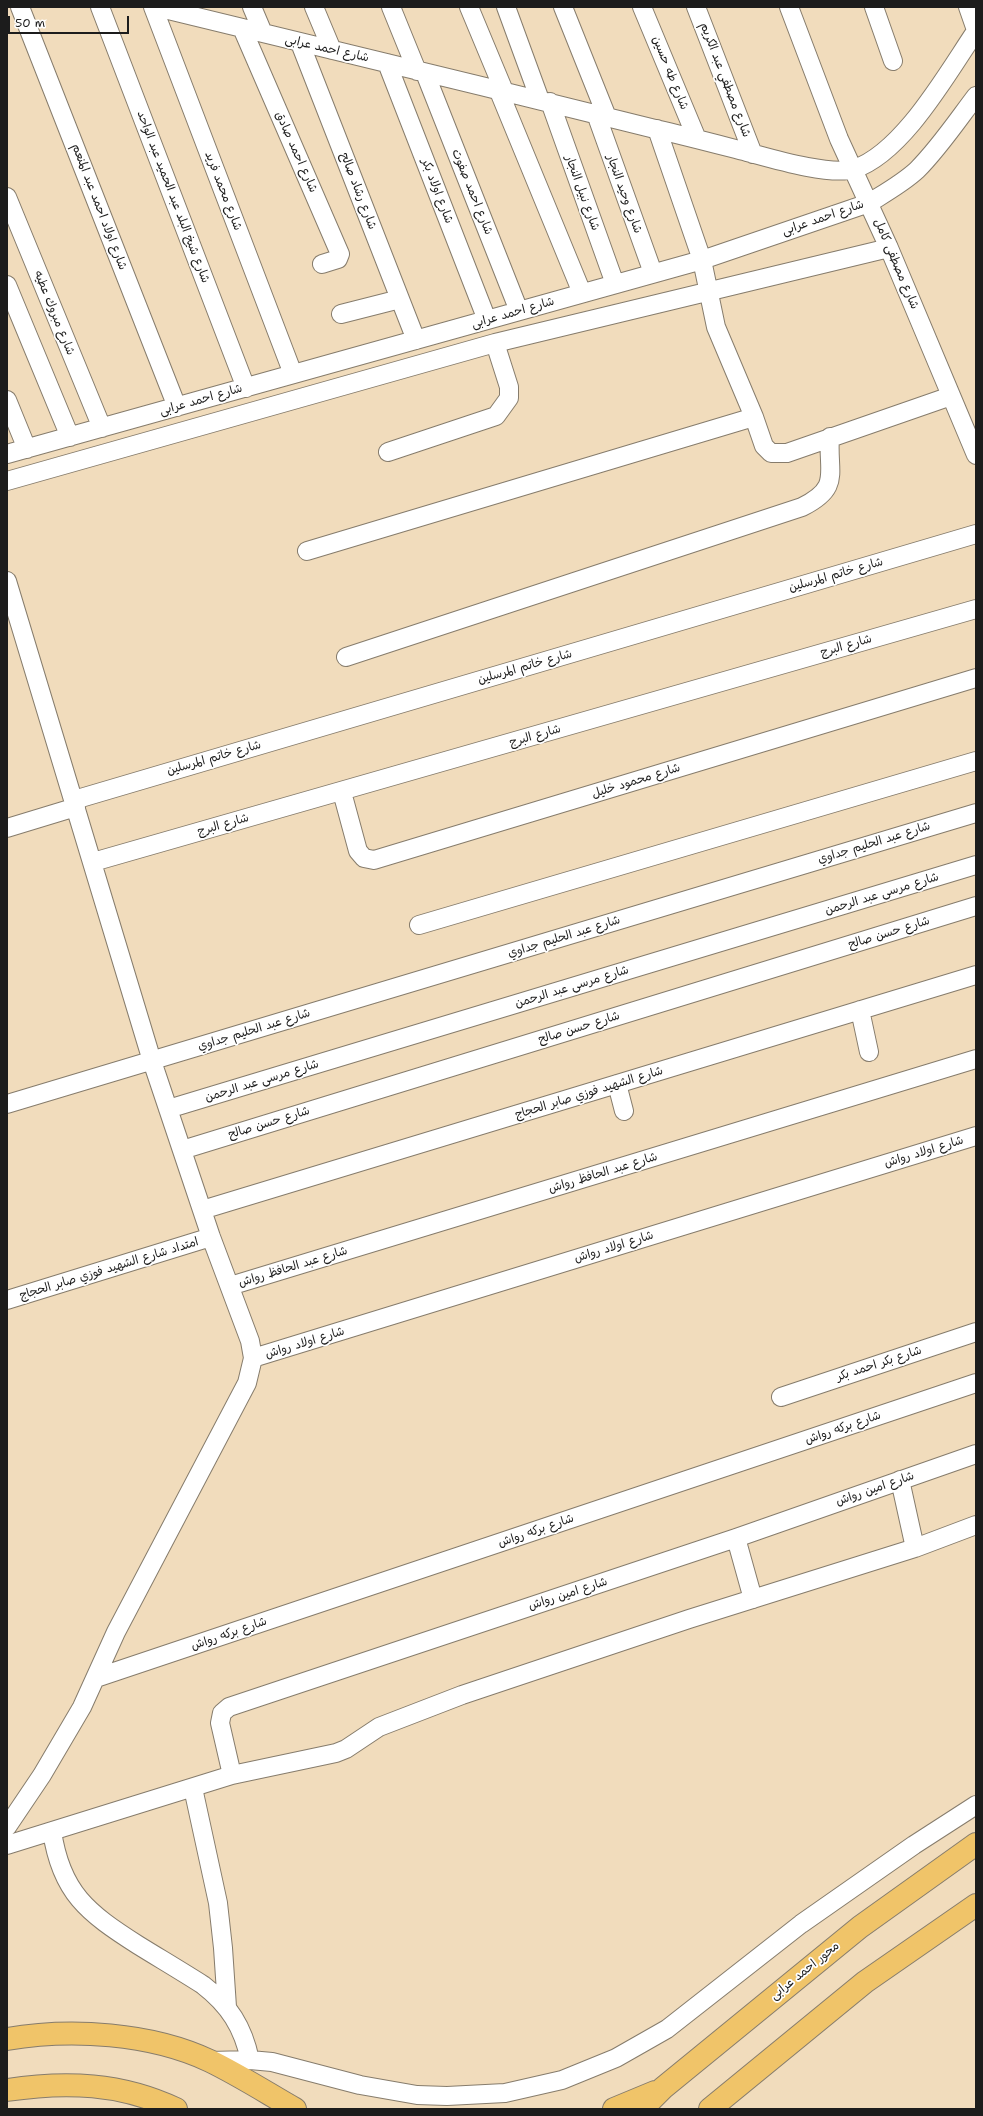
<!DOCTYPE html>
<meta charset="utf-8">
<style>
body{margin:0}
#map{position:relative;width:983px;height:2116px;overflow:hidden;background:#f1dcbc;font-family:"Shantell Sans",sans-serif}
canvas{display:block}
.frame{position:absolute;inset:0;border:8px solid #1c1c1c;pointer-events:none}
.scale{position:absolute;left:8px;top:16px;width:121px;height:18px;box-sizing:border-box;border:2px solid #1c1c1c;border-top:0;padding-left:5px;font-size:12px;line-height:14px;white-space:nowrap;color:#1c1c1c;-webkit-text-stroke:3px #fff;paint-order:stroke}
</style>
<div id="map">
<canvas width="983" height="2116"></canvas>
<div class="frame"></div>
<div class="scale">50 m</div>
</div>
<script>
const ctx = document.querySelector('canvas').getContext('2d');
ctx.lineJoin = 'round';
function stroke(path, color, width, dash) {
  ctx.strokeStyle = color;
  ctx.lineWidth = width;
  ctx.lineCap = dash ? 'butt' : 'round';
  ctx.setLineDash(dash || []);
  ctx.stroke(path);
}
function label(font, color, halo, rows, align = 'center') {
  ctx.font = font + ' "Shantell Sans","Playpen Sans Arabic",sans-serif';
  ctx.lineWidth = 3.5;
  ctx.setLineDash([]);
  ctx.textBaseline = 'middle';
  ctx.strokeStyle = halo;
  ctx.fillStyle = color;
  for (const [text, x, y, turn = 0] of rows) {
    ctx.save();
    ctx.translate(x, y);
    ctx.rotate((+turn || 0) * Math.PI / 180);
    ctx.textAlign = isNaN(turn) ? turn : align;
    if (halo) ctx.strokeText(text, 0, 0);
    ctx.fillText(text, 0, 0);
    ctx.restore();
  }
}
const minor = new Path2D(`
 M 20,7 L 177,407
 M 100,7 L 246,388
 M 153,7 L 293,374
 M 156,7 C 322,48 489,87 655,129 C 686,136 716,144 747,152 C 773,159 830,176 854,169 C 903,153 948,72 976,31
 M 252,7 L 263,33
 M 314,7 L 332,50
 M 391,7 L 417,71
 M 469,7 L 504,91
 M 506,7 L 540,100
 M 563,7 L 607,117
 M 642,7 L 697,139
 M 696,7 L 753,154
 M 789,7 L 839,139 L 889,248 L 976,455
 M 874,7 L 893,61
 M 968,7 L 976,30
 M 242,28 L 340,254 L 338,259 L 322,264
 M 300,43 L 416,340
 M 387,63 L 487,320
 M 425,73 L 519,311
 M 498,89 L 582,293
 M 550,102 L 615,284
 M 596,114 L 653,273
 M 657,129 L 702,260 L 716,327 L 754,417 L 764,446 L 771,453 L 787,453 L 951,396
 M 7,197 L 102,428
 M 7,285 L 70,437
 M 341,314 L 400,299
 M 7,400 L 27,449
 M 388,452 L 496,416 L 509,398 L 509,387 L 495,343
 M 7,454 L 702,260 L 869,203 C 885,193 903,183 917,170 C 939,148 957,121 976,96
 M 7,481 L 495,343 L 889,248
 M 307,551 L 754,417
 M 7,581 L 152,1061 L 211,1237 L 250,1341 L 253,1358 L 247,1383 L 116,1632 L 82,1707 L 42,1775 L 7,1827
 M 346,657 L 802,507 C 842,487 827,473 830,437
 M 342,792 L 358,851 L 364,858 L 374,860 L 976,678
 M 74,800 L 976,534
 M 7,828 L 76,807
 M 93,862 L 976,609
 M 419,925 L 976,761
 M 860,1010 L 869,1052
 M 617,1084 L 624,1111
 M 7,1104 L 976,813
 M 168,1109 L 976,865
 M 182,1150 L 976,906
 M 202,1210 L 976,975
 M 230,1286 L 976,1059
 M 7,1300 L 211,1237
 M 253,1358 L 976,1136
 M 781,1397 L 976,1332
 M 900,1480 L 915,1548
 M 736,1538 L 753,1599
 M 96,1678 L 976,1383
 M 232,1775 L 220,1723 L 222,1713 L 229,1707 L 736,1538 L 976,1454
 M 193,1788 L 218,1903 L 223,1948 L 227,2007
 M 52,1831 C 61,1893 88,1913 138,1945 C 159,1958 181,1971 203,1985 C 229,2005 243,2027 250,2060
 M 7,1845 L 232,1775 L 336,1753 L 346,1749 L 379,1727 L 462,1695 L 689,1619 L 915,1548 L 976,1525
 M 210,2061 L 250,2060 L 272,2062 L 360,2085 L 417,2095 L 447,2096 L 505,2093 L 562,2080 L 616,2058 L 667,2029 L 801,1924 L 914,1845 L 976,1805`);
const highway = new Path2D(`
 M 7,2039 C 71,2028 151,2033 210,2061 C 239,2075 267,2093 295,2109
 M 7,2090 C 66,2081 121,2083 176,2109
 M 614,2109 L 655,2092
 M 642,2109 L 663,2088 L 860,1927 L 976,1844
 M 710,2109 L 865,1982 L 976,1905`);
stroke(minor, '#867c6c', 20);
stroke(highway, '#867c6c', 24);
stroke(minor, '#fff', 18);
stroke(highway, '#f0c469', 22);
label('12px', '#1c1c1c', '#fff', [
 ["شارع احمد عرابى",327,49,13],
 ["شارع طه حسين",670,73,68],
 ["شارع مصطفي عبد الكريم",725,80,69],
 ["شارع احمد صادق",296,152,66],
 ["شارع محمد فريد",223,191,69],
 ["شارع رشاد صالح",358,191,69],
 ["شارع اولاد بكر",437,191,69],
 ["شارع احمد صفوت",472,192,68],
 ["شارع نبيل النجار",582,193,70],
 ["شارع وحيد النجار",624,194,70],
 ["شارع شيخ البلد عبد الحميد عبد الواحد",173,197,69],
 ["شارع اولاد احمد عبد المنعم",99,207,69],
 ["شارع احمد عرابى",823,218,-19],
 ["شارع مصطفى كامل",896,264,67],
 ["شارع مبروك عطيه",54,313,68],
 ["شارع احمد عرابى",513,313,-16],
 ["شارع احمد عرابى",201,400,-16],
 ["شارع خاتم المرسلين",836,575,-16],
 ["شارع البرج",846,646,-16],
 ["شارع خاتم المرسلين",525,667,-16],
 ["شارع البرج",535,736,-16],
 ["شارع خاتم المرسلين",214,758,-16],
 ["شارع محمود خليل",636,781,-17],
 ["شارع البرج",223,825,-16],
 ["شارع عبد الحليم جداوي",874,843,-17],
 ["شارع مرسى عبد الرحمن",882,894,-17],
 ["شارع حسن صالح",889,933,-17],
 ["شارع عبد الحليم جداوي",564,937,-17],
 ["شارع مرسى عبد الرحمن",572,987,-17],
 ["شارع حسن صالح",579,1028,-17],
 ["شارع عبد الحليم جداوي",254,1030,-17],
 ["شارع مرسى عبد الرحمن",262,1081,-17],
 ["شارع الشهيد فوزي صابر الحجاج",589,1093,-17],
 ["شارع حسن صالح",269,1123,-17],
 ["شارع اولاد رواش",924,1152,-17],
 ["شارع عبد الحافظ رواش",603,1173,-17],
 ["شارع اولاد رواش",614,1247,-17],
 ["شارع عبد الحافظ رواش",293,1267,-17],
 ["امتداد شارع الشهيد فوزي صابر الحجاج",109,1269,-17],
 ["شارع اولاد رواش",305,1343,-17],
 ["شارع بكر احمد بكر",879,1364,-18],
 ["شارع بركه رواش",843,1428,-19],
 ["شارع امين رواش",875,1489,-19],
 ["شارع بركه رواش",536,1531,-19],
 ["شارع امين رواش",568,1594,-18],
 ["شارع بركه رواش",229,1634,-19],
 ["محور احمد عرابى",805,1971,-39]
]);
</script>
